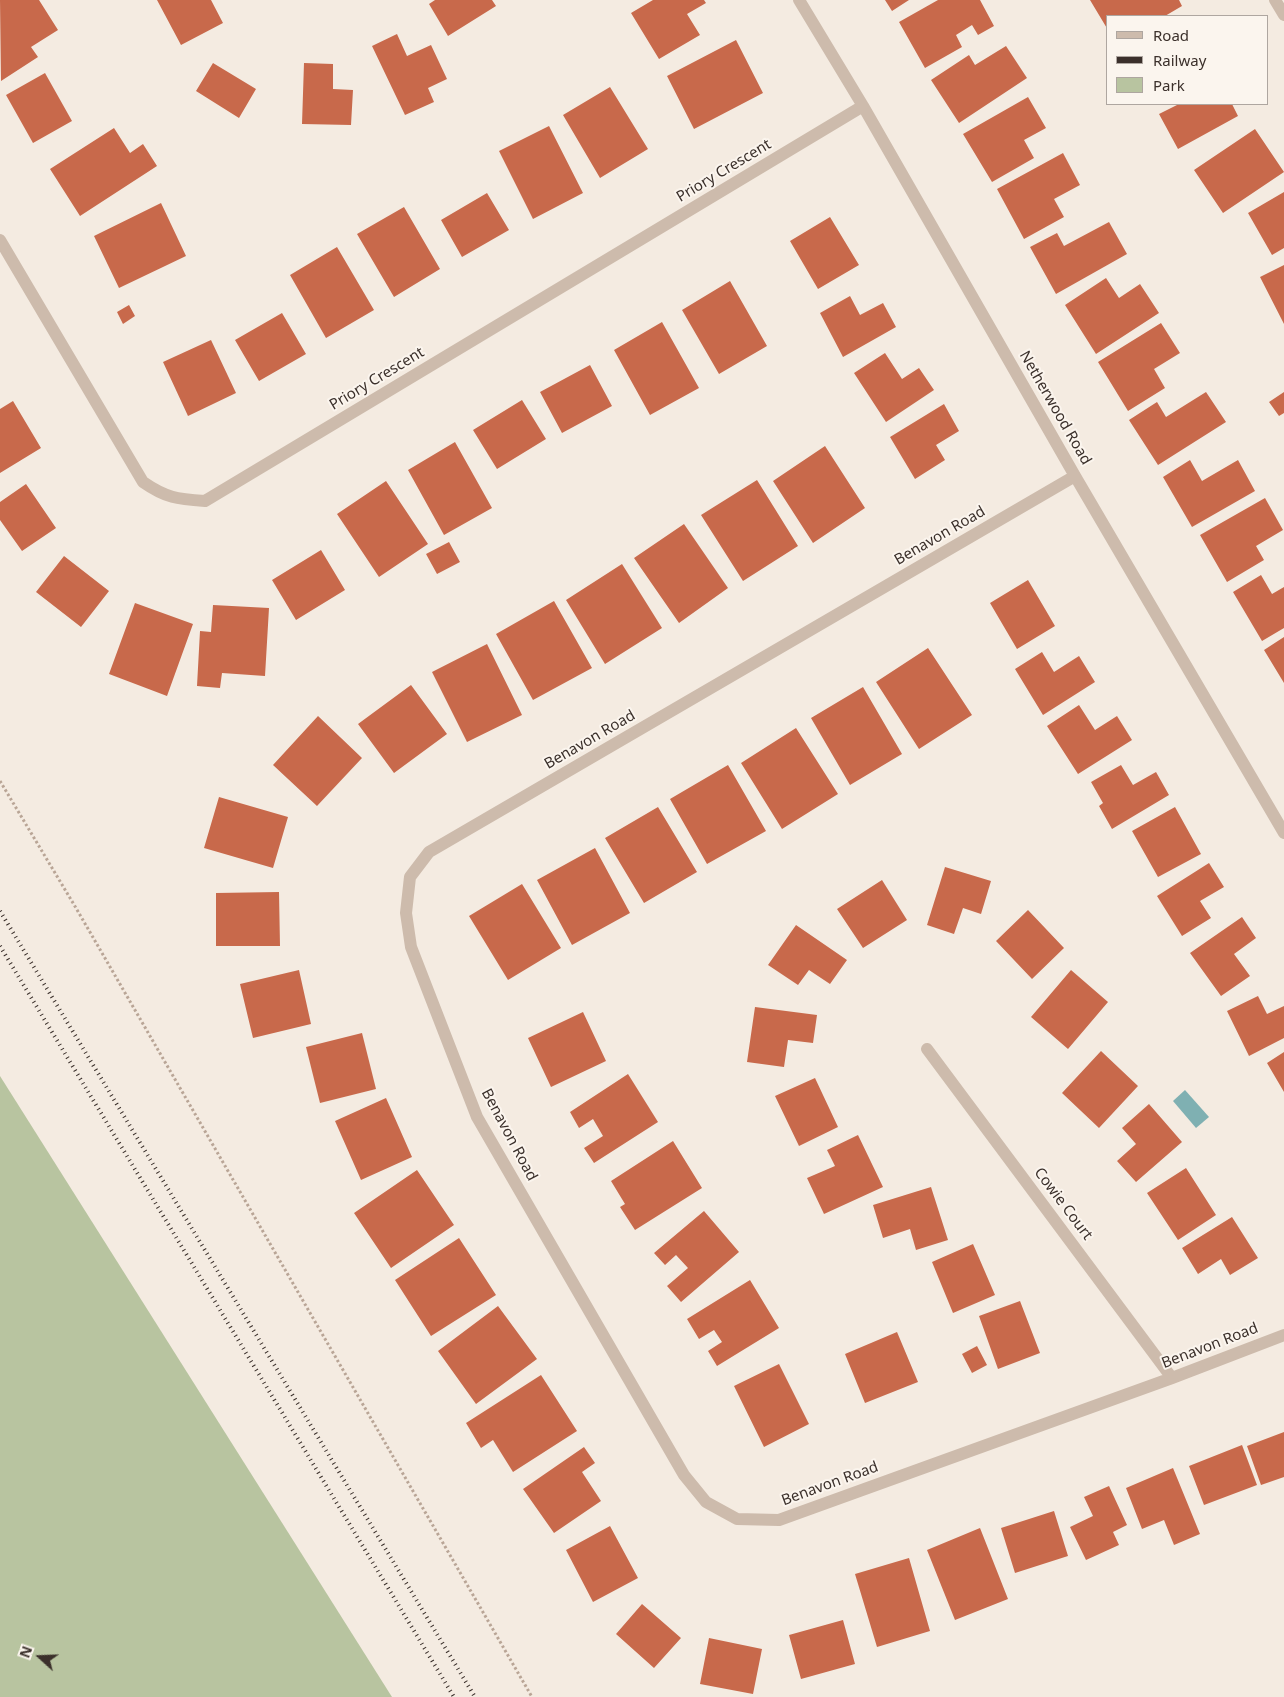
<!DOCTYPE html>
<style>
body{margin:0}
#map{position:relative;width:1284px;height:1697px;overflow:hidden;background:#f4ebe1;font-family:"Noto Sans",sans-serif}
canvas{display:block}
.legend{position:absolute;left:1106px;top:15px;width:162px;height:90px;box-sizing:border-box;background:#fbf5ee;border:1px solid #aea6a0;margin:0;padding:6px 9px;list-style:none;font-size:15px;color:#3b302b}
.legend li{display:flex;align-items:center;gap:10px;height:25px}
.legend b{width:25px;border:1px solid #aea6a0}
.north{position:absolute;left:15px;top:1632px;width:50px;height:50px;-webkit-text-stroke:4px #fbf5ee;paint-order:stroke;rotate:290deg;font-size:14px;font-weight:700;line-height:20px;text-align:center;color:#3b302b}
.north::after{content:'';display:block;margin:auto;width:18px;height:22px;background:#3b302b;clip-path:polygon(50% 0,100% 100%,50% 72%,0 100%)}
</style>
<div id="map">
<canvas width="1284" height="1697"></canvas>
<ul class="legend">
<li><b style="height:6px;background:#cdbbac"></b>Road</li>
<li><b style="height:6px;background:#3b302b"></b>Railway</li>
<li><b style="height:14px;background:#b8c4a0"></b>Park</li>
</ul>
<div class="north">N</div>
</div>
<script>
const ctx = document.querySelector('canvas').getContext('2d');
ctx.lineJoin = 'round';
function fill(path, color) {
  ctx.fillStyle = color;
  ctx.fill(path, 'evenodd');
}
function stroke(path, color, width, dash) {
  ctx.strokeStyle = color;
  ctx.lineWidth = width;
  ctx.lineCap = dash ? 'butt' : 'round';
  ctx.setLineDash(dash || []);
  ctx.stroke(path);
}
function label(font, color, halo, rows, align = 'center') {
  ctx.font = font + ' "Noto Sans",sans-serif';
  ctx.lineWidth = 4;
  ctx.setLineDash([]);
  ctx.textBaseline = 'middle';
  ctx.strokeStyle = halo;
  ctx.fillStyle = color;
  for (const [text, x, y, turn = 0] of rows) {
    ctx.save();
    ctx.translate(x, y);
    ctx.rotate((+turn || 0) * Math.PI / 180);
    ctx.textAlign = isNaN(turn) ? turn : align;
    if (halo) ctx.strokeText(text, 0, 0);
    ctx.fillText(text, 0, 0);
    ctx.restore();
  }
}
fill(new Path2D(`
 M 0,1076 L 392,1697 L 0,1697 Z`), '#b8c4a0');
fill(new Path2D(`
 M 1185,1090 L 1209,1117 L 1196,1128 L 1173,1101 Z`), '#7fb0b2');
fill(new Path2D(`
 M 0,0 L 39,0 L 58,30 L 31,47 L 38,57 L 1,81 Z
 M 157,0 L 211,0 L 223,23 L 181,45 Z
 M 435,0 L 492,0 L 496,6 L 448,36 L 429,4 Z
 M 653,0 L 704,0 L 706,3 L 687,14 L 700,35 L 659,59 L 631,13 Z
 M 885,0 L 909,0 L 892,11 Z
 M 938,0 L 980,0 L 994,26 L 978,35 L 972,25 L 956,35 L 962,47 L 925,68 L 899,22 Z
 M 1090,0 L 1179,0 L 1182,6 L 1165,16 L 1108,16 L 1108,30 Z
 M 397,34 L 407,56 L 431,45 L 447,79 L 428,88 L 434,102 L 405,115 L 372,46 Z
 M 736,40 L 763,93 L 694,129 L 667,76 Z
 M 1006,46 L 1027,78 L 959,123 L 931,80 L 969,55 L 975,65 Z
 M 213,63 L 256,89 L 239,118 L 196,91 Z
 M 304,63 L 333,64 L 333,89 L 353,90 L 351,125 L 302,124 Z
 M 45,73 L 72,121 L 33,143 L 6,95 Z
 M 610,87 L 648,149 L 600,178 L 563,115 Z
 M 1028,97 L 1046,128 L 1024,140 L 1034,158 L 992,182 L 963,134 Z
 M 1179,104 L 1232,104 L 1238,116 L 1178,149 L 1159,114 Z
 M 549,126 L 583,193 L 533,219 L 499,151 Z
 M 114,128 L 130,153 L 143,144 L 157,166 L 80,216 L 50,169 Z
 M 1255,129 L 1284,172 L 1223,213 L 1194,170 Z
 M 1063,153 L 1080,185 L 1054,199 L 1064,217 L 1024,239 L 997,189 Z
 M 1284,192 L 1284,248 L 1272,255 L 1248,213 Z
 M 487,193 L 509,230 L 462,257 L 441,220 Z
 M 161,203 L 186,256 L 119,288 L 94,236 Z
 M 404,207 L 440,269 L 394,297 L 357,234 Z
 M 830,217 L 859,265 L 818,289 L 790,241 Z
 M 1109,222 L 1127,254 L 1056,294 L 1030,247 L 1057,233 L 1064,246 Z
 M 337,247 L 374,310 L 326,338 L 290,275 Z
 M 1284,265 L 1284,324 L 1260,277 Z
 M 1106,278 L 1119,298 L 1140,284 L 1159,313 L 1096,354 L 1065,305 Z
 M 730,281 L 767,346 L 719,374 L 682,310 Z
 M 850,296 L 860,315 L 883,303 L 896,327 L 843,357 L 820,313 Z
 M 129,305 L 135,316 L 123,324 L 117,312 Z
 M 282,313 L 306,354 L 259,381 L 235,340 Z
 M 662,322 L 699,388 L 650,415 L 614,350 Z
 M 1161,323 L 1180,353 L 1154,369 L 1165,388 L 1128,411 L 1098,362 Z
 M 211,340 L 236,393 L 188,416 L 163,362 Z
 M 885,353 L 902,379 L 919,368 L 934,390 L 886,422 L 854,373 Z
 M 590,365 L 612,406 L 562,433 L 540,392 Z
 M 1206,392 L 1226,422 L 1158,465 L 1129,420 L 1157,402 L 1166,417 Z
 M 1284,392 L 1284,413 L 1279,416 L 1269,402 Z
 M 522,400 L 546,439 L 497,469 L 473,430 Z
 M 13,401 L 41,448 L 0,473 L 0,409 Z
 M 944,404 L 959,431 L 936,445 L 945,460 L 915,479 L 890,437 Z
 M 455,442 L 492,508 L 444,535 L 408,470 Z
 M 825,446 L 865,508 L 813,543 L 773,481 Z
 M 1190,460 L 1202,481 L 1238,460 L 1255,491 L 1192,527 L 1163,477 Z
 M 757,480 L 798,546 L 743,581 L 701,515 Z
 M 386,481 L 428,544 L 379,577 L 337,514 Z
 M 26,484 L 56,528 L 22,551 L 0,520 L 0,502 Z
 M 1265,498 L 1283,530 L 1256,546 L 1264,560 L 1227,582 L 1200,535 Z
 M 684,524 L 728,588 L 679,623 L 634,558 Z
 M 449,542 L 460,562 L 437,574 L 426,554 Z
 M 321,550 L 345,590 L 296,620 L 272,580 Z
 M 64,556 L 109,591 L 81,627 L 36,592 Z
 M 622,564 L 662,628 L 605,664 L 566,600 Z
 M 1261,575 L 1272,594 L 1284,587 L 1284,628 L 1262,641 L 1233,592 Z
 M 1028,580 L 1055,626 L 1017,649 L 990,603 Z
 M 554,601 L 592,668 L 533,700 L 496,634 Z
 M 135,603 L 193,624 L 167,696 L 109,674 Z
 M 213,605 L 269,608 L 265,676 L 222,673 L 220,688 L 197,686 L 200,631 L 211,632 Z
 M 1284,637 L 1284,683 L 1264,650 Z
 M 487,644 L 522,715 L 467,742 L 432,672 Z
 M 928,648 L 972,715 L 919,749 L 876,682 Z
 M 1042,652 L 1054,672 L 1079,656 L 1095,682 L 1043,715 L 1015,669 Z
 M 411,685 L 447,734 L 394,773 L 358,724 Z
 M 863,687 L 902,754 L 850,785 L 811,718 Z
 M 1079,705 L 1095,730 L 1117,716 L 1132,740 L 1078,774 L 1047,726 Z
 M 318,716 L 362,758 L 317,806 L 273,765 Z
 M 796,728 L 838,794 L 782,829 L 741,763 Z
 M 728,765 L 766,831 L 707,864 L 670,799 Z
 M 1121,765 L 1133,785 L 1156,772 L 1169,795 L 1112,829 L 1099,806 L 1103,803 L 1091,782 Z
 M 219,797 L 288,817 L 273,868 L 204,848 Z
 M 658,807 L 697,872 L 644,903 L 605,838 Z
 M 1175,807 L 1201,854 L 1158,877 L 1132,831 Z
 M 595,848 L 630,913 L 572,945 L 537,880 Z
 M 1209,863 L 1224,887 L 1200,901 L 1211,918 L 1182,936 L 1157,896 Z
 M 945,867 L 991,881 L 981,914 L 963,908 L 954,934 L 927,925 Z
 M 882,880 L 907,920 L 863,948 L 837,909 Z
 M 522,884 L 561,948 L 508,980 L 469,916 Z
 M 279,892 L 280,946 L 216,946 L 216,893 Z
 M 1028,910 L 1064,948 L 1032,979 L 996,941 Z
 M 1242,917 L 1256,938 L 1234,954 L 1250,976 L 1221,996 L 1190,953 Z
 M 796,925 L 847,960 L 830,984 L 809,970 L 798,985 L 768,965 Z
 M 299,970 L 311,1024 L 253,1038 L 240,984 Z
 M 1071,970 L 1108,1002 L 1068,1049 L 1031,1017 Z
 M 1258,996 L 1267,1014 L 1284,1006 L 1284,1038 L 1249,1056 L 1227,1011 Z
 M 755,1007 L 817,1015 L 813,1043 L 788,1040 L 784,1067 L 747,1062 Z
 M 583,1012 L 606,1061 L 551,1087 L 528,1038 Z
 M 362,1033 L 376,1089 L 320,1103 L 306,1047 Z
 M 1101,1051 L 1138,1086 L 1099,1128 L 1062,1093 Z
 M 1284,1052 L 1284,1092 L 1267,1063 Z
 M 628,1074 L 658,1122 L 594,1163 L 584,1148 L 603,1136 L 593,1119 L 579,1128 L 570,1112 Z
 M 815,1078 L 838,1127 L 799,1146 L 775,1096 Z
 M 386,1098 L 412,1157 L 361,1180 L 335,1121 Z
 M 1149,1104 L 1182,1142 L 1136,1182 L 1117,1161 L 1136,1144 L 1122,1128 Z
 M 858,1135 L 883,1187 L 824,1214 L 807,1178 L 835,1166 L 827,1150 Z
 M 673,1141 L 702,1188 L 635,1230 L 620,1207 L 625,1204 L 611,1181 Z
 M 1186,1168 L 1216,1215 L 1178,1240 L 1147,1193 Z
 M 417,1170 L 454,1225 L 391,1268 L 354,1213 Z
 M 931,1187 L 948,1240 L 916,1250 L 910,1229 L 883,1238 L 873,1205 Z
 M 704,1211 L 739,1252 L 681,1302 L 667,1286 L 688,1268 L 676,1255 L 665,1265 L 654,1253 Z
 M 1232,1217 L 1258,1258 L 1230,1275 L 1221,1259 L 1198,1274 L 1182,1248 Z
 M 459,1238 L 496,1295 L 431,1336 L 395,1280 Z
 M 973,1244 L 995,1295 L 953,1313 L 932,1262 Z
 M 750,1280 L 779,1328 L 717,1366 L 708,1351 L 722,1342 L 714,1330 L 699,1339 L 687,1319 Z
 M 1020,1301 L 1040,1353 L 998,1369 L 979,1316 Z
 M 498,1306 L 537,1359 L 476,1404 L 438,1351 Z
 M 897,1332 L 918,1382 L 865,1403 L 845,1354 Z
 M 977,1346 L 987,1365 L 972,1373 L 962,1354 Z
 M 779,1364 L 809,1424 L 764,1447 L 734,1386 Z
 M 541,1375 L 577,1431 L 513,1472 L 493,1440 L 481,1448 L 466,1423 Z
 M 1284,1432 L 1284,1477 L 1261,1485 L 1247,1446 Z
 M 1242,1445 L 1257,1485 L 1204,1505 L 1189,1466 Z
 M 584,1447 L 595,1463 L 582,1472 L 601,1501 L 554,1533 L 523,1489 Z
 M 1173,1468 L 1200,1534 L 1174,1545 L 1164,1520 L 1142,1529 L 1126,1488 Z
 M 1109,1486 L 1127,1525 L 1113,1532 L 1119,1545 L 1086,1560 L 1070,1527 L 1093,1516 L 1084,1497 Z
 M 1054,1511 L 1068,1556 L 1015,1573 L 1001,1528 Z
 M 610,1526 L 638,1578 L 593,1602 L 566,1550 Z
 M 980,1528 L 1008,1599 L 955,1620 L 927,1550 Z
 M 909,1558 L 930,1631 L 877,1647 L 855,1574 Z
 M 642,1604 L 681,1638 L 654,1668 L 616,1634 Z
 M 843,1620 L 855,1664 L 801,1679 L 789,1635 Z
 M 709,1638 L 762,1649 L 753,1694 L 700,1684 Z`), '#c8694b');
stroke(new Path2D(`
 M 0,781 L 76,908 L 532,1697`), '#b9a596', 3, [2.5, 2.5]);
stroke(new Path2D(`
 M 799,0 L 863,106 L 1075,476 L 1284,833
 M 1275,0 L 1284,15
 M 0,240 L 143,482 C 166,498 177,499 205,501 L 863,106
 M 1075,476 L 429,852 L 410,877 L 406,913 L 411,947 L 477,1117 L 684,1475 L 706,1502 L 737,1519 L 779,1520 L 1172,1378 L 1284,1335
 M 927,1049 L 1172,1378`), '#cdbbac', 12);
stroke(new Path2D(`
 M 0,911 L 475,1697
 M 0,946 L 454,1697`), '#3b302b', 4, [1, 4]);
label('15px', '#3b302b', '#fbf5ee', [
 ["Priory Crescent",724,171,-31],
 ["Priory Crescent",377,379,-31],
 ["Netherwood Road",1055,408,60],
 ["Benavon Road",940,536,-30],
 ["Benavon Road",590,740,-30],
 ["Benavon Road",509,1135,62],
 ["Cowie Court",1063,1204,53],
 ["Benavon Road",1210,1346,-21],
 ["Benavon Road",830,1484,-20]
]);
</script>
